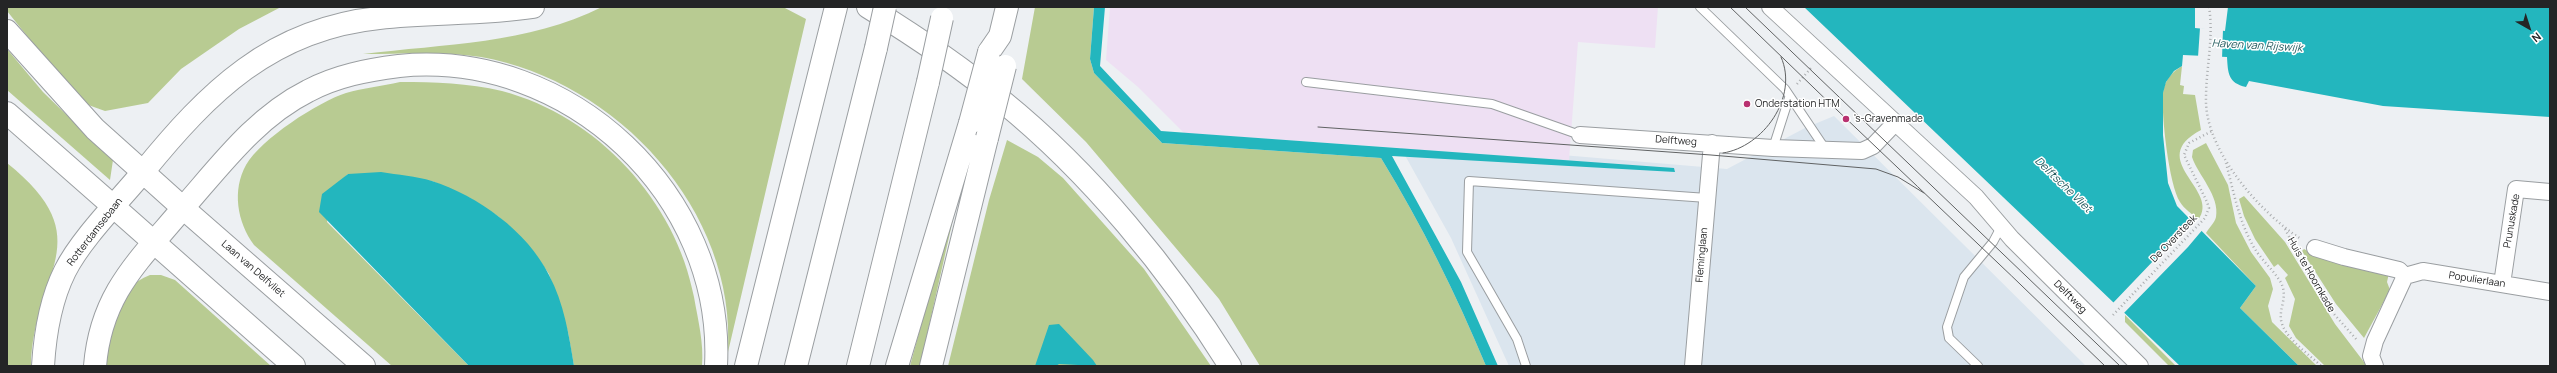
<!DOCTYPE html>
<style>
body{margin:0}
#map{position:relative;width:2557px;height:373px;overflow:hidden;background:#edf0f3;font-family:Manrope,sans-serif}
canvas{display:block}
.frame{position:absolute;inset:0;border:8px solid #242526;pointer-events:none}
.north{position:absolute;left:2509px;top:8px;width:40px;height:40px;-webkit-text-stroke:3px #fff;paint-order:stroke;rotate:141deg;font-size:11px;font-weight:700;line-height:16px;text-align:center;color:#242526}
.north::after{content:'';display:block;margin:auto;width:14px;height:18px;background:#242526;clip-path:polygon(50% 0,100% 100%,50% 72%,0 100%)}
</style>
<div id="map">
<canvas width="2557" height="373"></canvas>
<div class="frame"></div>
<div class="north">N</div>
</div>
<script>
const ctx = document.querySelector('canvas').getContext('2d');
ctx.lineJoin = 'round';
function fill(path, color) {
  ctx.fillStyle = color;
  ctx.fill(path, 'evenodd');
}
function stroke(path, color, width, dash) {
  ctx.strokeStyle = color;
  ctx.lineWidth = width;
  ctx.lineCap = dash ? 'butt' : 'round';
  ctx.setLineDash(dash || []);
  ctx.stroke(path);
}
function label(font, color, halo, rows, align = 'center') {
  ctx.font = font + ' Manrope,sans-serif';
  ctx.lineWidth = 3;
  ctx.setLineDash([]);
  ctx.textBaseline = 'middle';
  ctx.strokeStyle = halo;
  ctx.fillStyle = color;
  for (const [text, x, y, turn = 0] of rows) {
    ctx.save();
    ctx.translate(x, y);
    ctx.rotate((+turn || 0) * Math.PI / 180);
    ctx.textAlign = isNaN(turn) ? turn : align;
    if (halo) ctx.strokeText(text, 0, 0);
    ctx.fillText(text, 0, 0);
    ctx.restore();
  }
}
fill(new Path2D(`
 M 1834,116 L 2086,366 L 1509,366 L 1451,238 L 1397,141 L 1727,169 L 1805,128 Z`), '#dbe5ee');
fill(new Path2D(`
 M 1110,7 L 1658,7 L 1655,48 L 1578,42 L 1569,160 L 1184,133 L 1138,87 L 1106,60 Z`), '#eee0f3');
fill(new Path2D(`
 M 7,7 L 281,7 L 239,29 L 181,69 L 148,103 L 105,111 L 80,102 L 7,11 Z
 M 602,7 L 783,7 L 806,19 L 728,352 C 737,211 617,81 481,57 C 443,51 402,54 363,54 C 444,44 528,44 602,7 Z
 M 1035,7 L 1094,7 L 1090,59 L 1094,73 L 1162,143 L 1381,158 C 1422,225 1456,294 1486,366 L 1260,366 L 1219,299 L 1086,142 L 1022,79 Z
 M 7,49 L 43,92 L 113,160 L 110,180 L 7,90 Z
 M 2182,66 L 2180,85 L 2184,86 L 2183,94 L 2195,95 L 2201,130 C 2144,160 2222,190 2198,220 C 2193,214 2184,209 2180,202 C 2169,185 2161,114 2163,93 C 2164,81 2172,72 2182,66 Z
 M 400,82 C 435,82 468,83 502,91 C 597,116 676,201 694,297 C 698,320 704,343 702,366 L 574,366 L 568,332 L 549,274 L 533,251 L 499,217 L 470,198 L 432,181 L 348,174 L 336,185 L 327,222 L 469,366 L 392,366 L 254,245 C 237,222 232,190 246,165 C 261,139 318,102 346,93 C 363,88 382,86 400,82 Z
 M 1007,140 L 1038,157 L 1063,178 L 1144,269 L 1211,366 L 948,366 L 989,200 Z
 M 2206,143 L 2228,185 L 2236,223 L 2251,252 L 2270,278 L 2273,289 L 2268,306 L 2272,322 L 2317,366 L 2299,366 L 2240,308 L 2256,286 L 2206,233 C 2209,228 2215,222 2216,217 C 2220,196 2198,175 2192,157 L 2193,150 Z
 M 7,163 C 103,240 33,272 31,366 L 7,366 Z
 M 2244,196 L 2285,242 L 2335,324 L 2367,366 L 2325,366 L 2296,338 L 2289,326 L 2295,299 L 2285,278 L 2288,275 L 2278,264 L 2274,267 L 2255,239 L 2244,216 L 2239,199 Z
 M 958,197 L 920,366 L 910,366 L 955,199 Z
 M 2304,249 C 2330,265 2360,268 2389,273 L 2387,282 L 2390,290 L 2364,338 L 2336,304 L 2302,251 Z
 M 150,275 L 161,275 L 175,280 L 271,366 L 102,366 C 111,334 115,287 150,275 Z
 M 2125,315 L 2176,366 L 2169,366 L 2125,322 Z`), '#b8cb92');
fill(new Path2D(`
 M 1094,7 L 1105,7 L 1100,66 L 1161,131 L 1674,168 L 1675,172 L 1392,156 L 1461,282 L 1498,366 L 1486,366 C 1456,294 1422,225 1381,158 L 1162,143 L 1094,73 L 1090,59 Z
 M 1804,7 L 2195,7 L 2195,28 L 2225,31 L 2228,7 L 2550,7 L 2550,117 L 2383,106 L 2249,81 L 2246,87 C 2228,83 2228,73 2227,57 L 2183,55 L 2182,66 L 2174,71 L 2166,82 L 2163,93 L 2163,135 L 2168,183 L 2177,206 L 2256,286 L 2240,308 L 2299,366 L 2180,366 Z
 M 381,172 C 398,175 416,176 432,181 C 478,196 527,231 549,275 C 564,303 569,335 574,366 L 469,366 L 319,212 L 322,194 L 348,174 Z
 M 1059,324 L 1093,360 L 1097,366 L 1059,364 L 1056,366 L 1035,366 L 1049,325 Z`), '#23b6be');
fill(new Path2D(`
 M 2200,28 L 2223,29 L 2222,59 L 2198,57 Z
 M 2196,221 L 2204,228 L 2188,247 L 2123,314 L 2112,304 L 2178,235 Z`), '#edf0f3');
const service = new Path2D(`
 M 1700,7 L 1785,89 L 1826,150
 M 1306,82 L 1492,104 L 1580,135
 M 1773,148 L 1789,98
 M 1526,366 L 1517,339 L 1467,252 L 1469,181 L 1707,198
 M 1978,366 L 1949,338 L 1947,327 L 1964,277 L 1993,242 L 2001,227`);
const minor = new Path2D(`
 M 1770,7 L 1976,197 L 2012,239 L 2140,366
 M 1580,135 L 1773,148 L 1862,151 L 1873,146 L 1895,123
 M 2315,248 L 2344,257 L 2399,270 L 2405,276
 M 2405,276 L 2423,271 L 2550,292
 M 2502,284 L 2516,189 L 2550,192
 M 1693,366 L 1712,143
 M 2375,366 L 2371,356 L 2375,341 L 2405,276`);
const secondary = new Path2D(`
 M 183,208 L 364,366`);
const primary = new Path2D(`
 M 43,366 C 45,333 50,301 65,271 C 81,239 119,201 143,172 L 183,208 C 139,261 101,293 95,366`);
const trunk = new Path2D(`
 M 114,207 L 294,366`);
const motorway = new Path2D(`
 M 868,7 C 915,36 960,66 1002,101 C 1091,173 1170,270 1230,366
 M 7,31 L 95,129 L 143,172 C 208,92 271,29 379,18 C 430,12 482,15 533,7
 M 989,52 L 1000,36 L 1007,7
 M 7,113 L 114,207
 M 183,208 C 220,166 256,117 308,91 C 336,76 367,70 399,66 C 569,49 725,195 716,366
 M 746,366 L 836,7
 M 796,366 L 876,48
 M 858,366 L 928,82
 M 897,366 L 970,123
 M 931,366 L 987,138`);
stroke(service, '#9a9ea1', 10);
stroke(minor, '#9a9ea1', 18);
stroke(secondary, '#9a9ea1', 24);
stroke(primary, '#9a9ea1', 24);
stroke(trunk, '#9a9ea1', 24);
stroke(motorway, '#9a9ea1', 24);
stroke(new Path2D(`
 M 2209,7 C 2214,37 2206,68 2206,98 C 2204,149 2260,213 2301,239
 M 1797,84 L 1811,68
 M 2226,163 C 2233,189 2238,217 2251,242 C 2258,257 2271,267 2280,281 C 2289,296 2279,307 2281,320 C 2284,338 2309,354 2321,366
 M 2285,229 L 2297,252
 M 2303,263 L 2334,314 L 2357,340
 M 2113,315 L 2205,218 L 2209,208 L 2207,202 L 2184,155 L 2189,143 L 2212,131`), '#aaacae', 2.5, [1, 3]);
stroke(service, '#fff', 8);
stroke(minor, '#fff', 16);
stroke(secondary, '#fff', 22);
stroke(primary, '#fff', 22);
stroke(trunk, '#fff', 22);
stroke(motorway, '#fff', 22);
stroke(new Path2D(`
 M 1730,7 C 1854,128 1981,245 2105,366
 M 1745,7 L 2120,366
 M 1318,127 L 1711,155 L 1876,169 L 1898,177 L 1924,193
 M 1723,153 C 1763,147 1799,97 1781,57`), '#606263', 1);
const motorwayBridge = new Path2D(`
 M 876,48 L 885,7
 M 928,82 L 942,18
 M 970,123 L 989,52
 M 987,138 L 1005,66`);
stroke(motorwayBridge, '#9a9ea1', 24, []);
stroke(motorwayBridge, '#fff', 22);
for (const [x, y, r, color] of [
 [1747,104,4,"#b93170"],
 [1846,119,4,"#b93170"]
]) {
  const dot = new Path2D();
  dot.arc(x, y, r, 0, 2 * Math.PI);
  ctx.fillStyle = color;
  ctx.fill(dot);
  stroke(dot, '#fff', 1.5);
}
label('10px', '#242526', '#fff', [
 ["Onderstation HTM",1755,104],
 ["'s-Gravenmade",1854,119]
], 'left');
label('10px', '#242526', '#fff', [
 ["Delftweg",1676,141,4],
 ["Prunuskade",2512,221,-80],
 ["Rotterdamsebaan",95,232,-52],
 ["De Oversteek",2174,239,-46],
 ["Fleminglaan",1702,255,-85],
 ["Laan van Delfvliet",253,269,41],
 ["Huis te Hoornkade",2311,275,60],
 ["Populierlaan",2477,280,9],
 ["Delftweg",2070,297,45]
]);
label('italic 11px', '#265d60', '#fff', [
 ["Haven van Rijswijk",2257,46,3],
 ["Delftsche Vliet",2063,185,44]
]);
</script>
